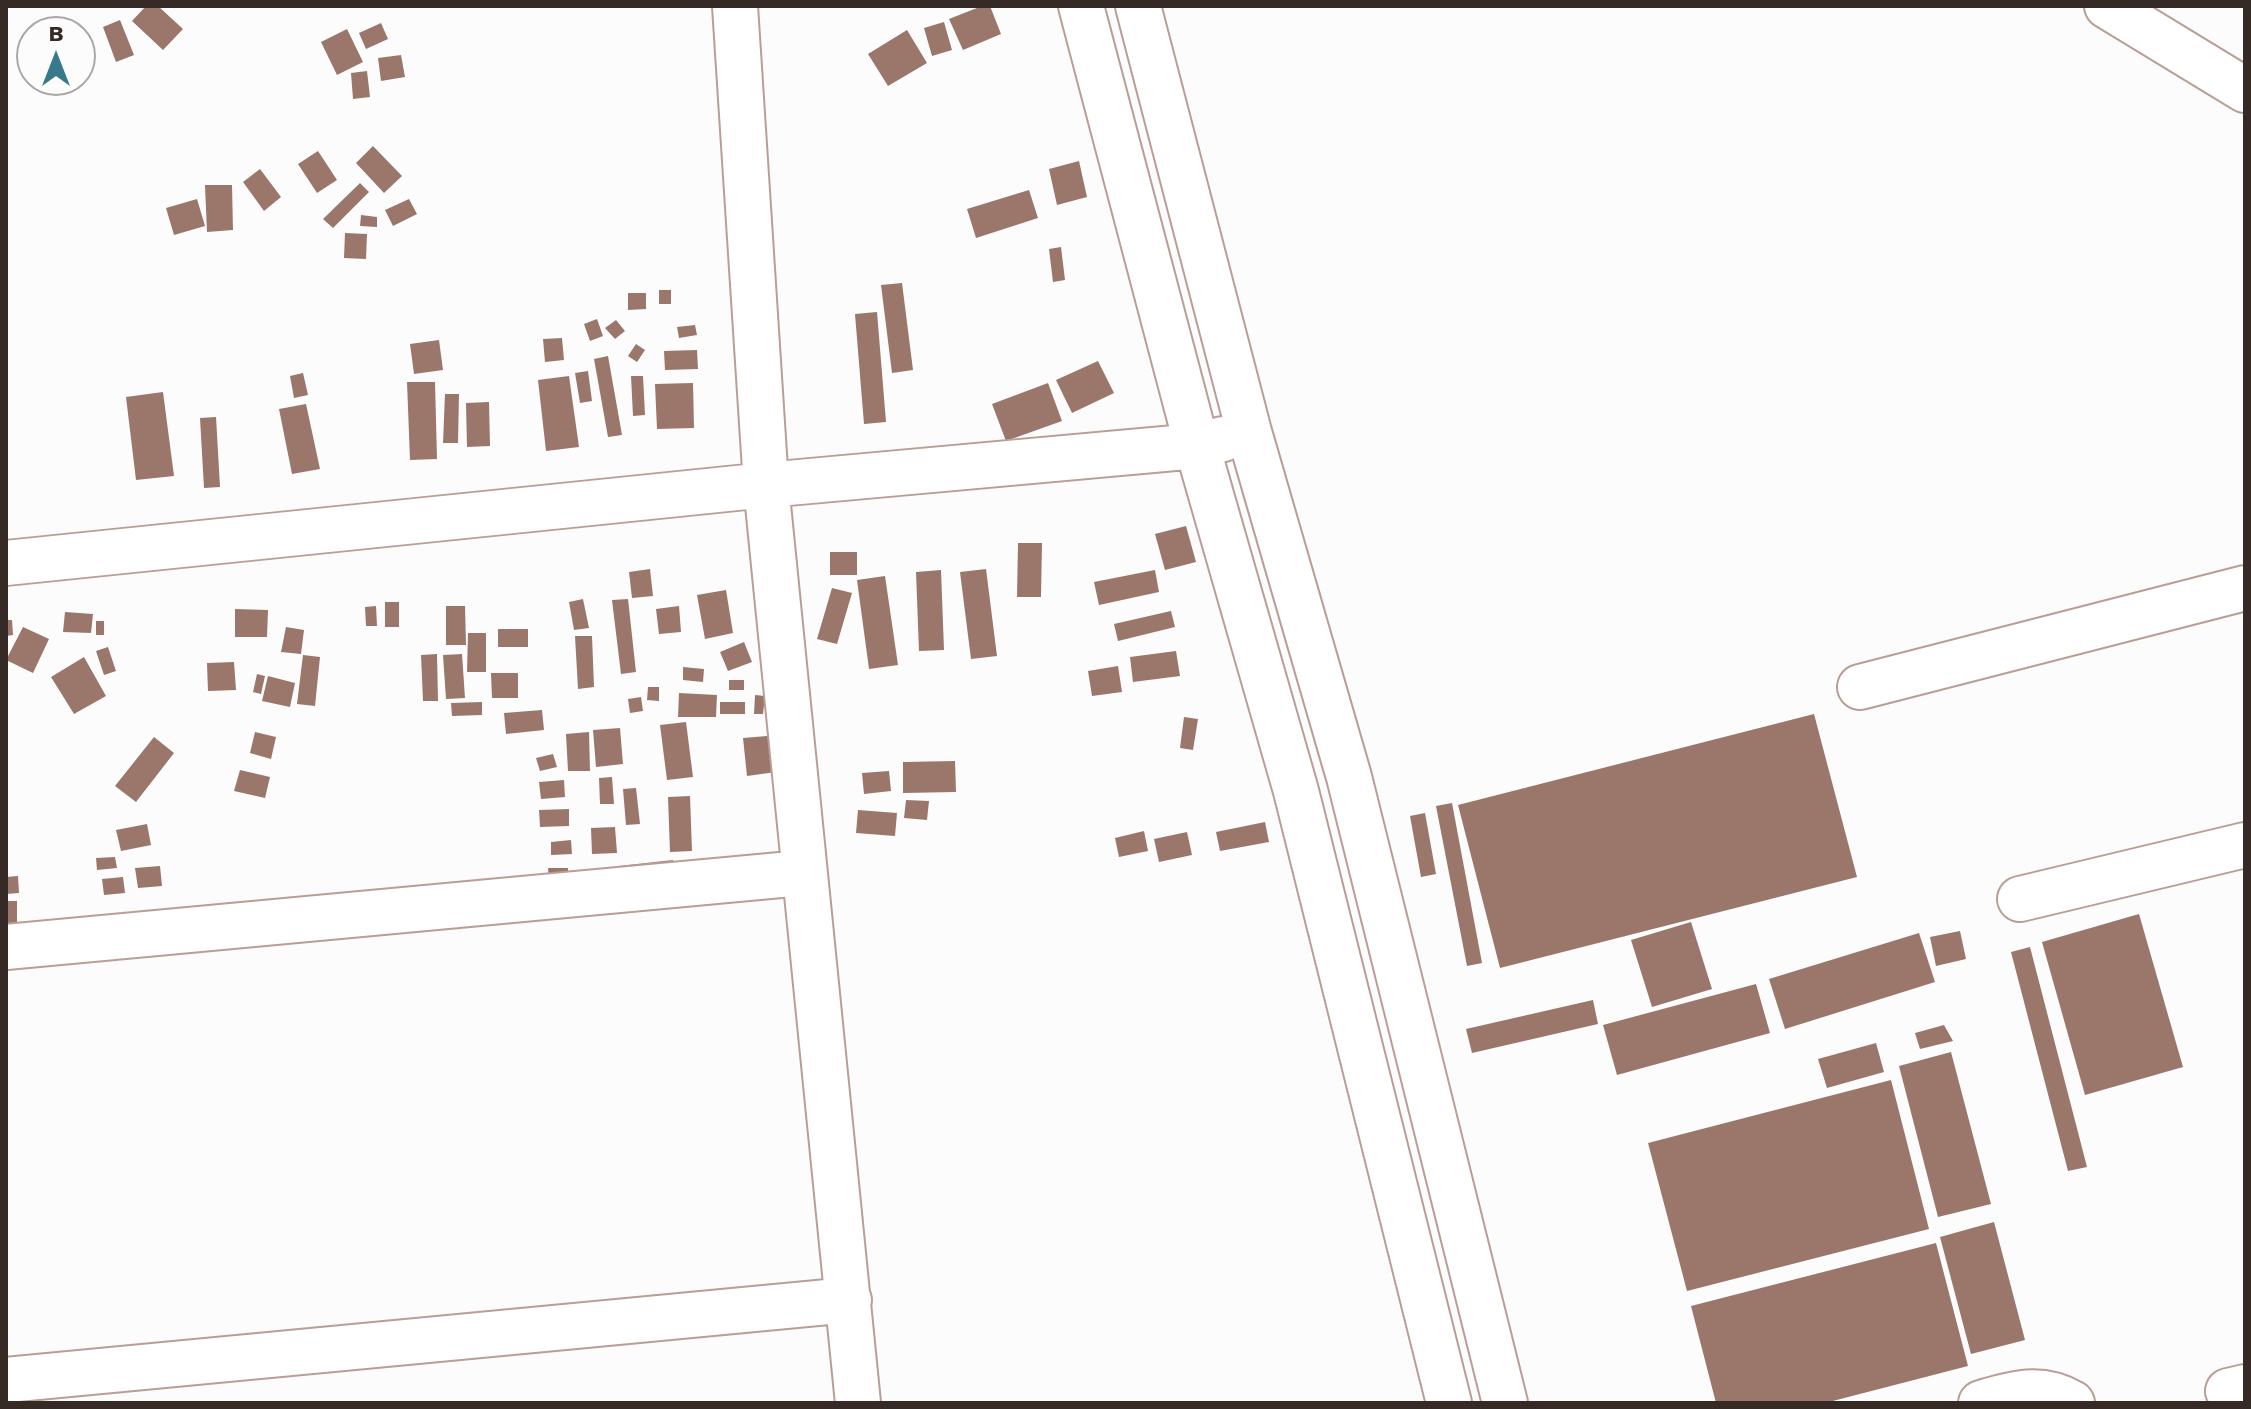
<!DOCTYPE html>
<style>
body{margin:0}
#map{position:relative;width:2251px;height:1409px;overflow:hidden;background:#fcfcfc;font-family:"Work Sans",sans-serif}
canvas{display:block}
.frame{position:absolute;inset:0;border:8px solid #362a27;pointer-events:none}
.north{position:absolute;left:16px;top:16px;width:80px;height:80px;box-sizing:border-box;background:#fcfcfc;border:2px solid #ada8a7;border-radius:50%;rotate:0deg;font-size:22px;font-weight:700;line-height:32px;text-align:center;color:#362a27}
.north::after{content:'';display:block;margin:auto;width:28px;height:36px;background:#37798a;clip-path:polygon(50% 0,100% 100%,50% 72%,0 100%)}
</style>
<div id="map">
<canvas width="2251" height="1409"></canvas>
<div class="frame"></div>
<div class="north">B</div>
</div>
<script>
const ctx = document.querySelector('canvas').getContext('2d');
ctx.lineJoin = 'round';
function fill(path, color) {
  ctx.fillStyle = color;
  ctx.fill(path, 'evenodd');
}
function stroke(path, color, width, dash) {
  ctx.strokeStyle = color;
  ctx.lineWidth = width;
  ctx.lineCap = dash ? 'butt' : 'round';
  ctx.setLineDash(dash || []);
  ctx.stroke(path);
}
fill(new Path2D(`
 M 146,6 L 158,6 L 183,29 L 163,50 L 132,21 Z
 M 982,6 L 990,6 L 1001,34 L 963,50 L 949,19 Z
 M 120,20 L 134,55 L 116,62 L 103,27 Z
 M 944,22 L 952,50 L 932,56 L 924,28 Z
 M 381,23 L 388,39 L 366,49 L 359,33 Z
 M 347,29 L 363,62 L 337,75 L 321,42 Z
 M 907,30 L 927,63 L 888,86 L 868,54 Z
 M 401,55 L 405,77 L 381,81 L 378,58 Z
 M 367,71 L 370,97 L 353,99 L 351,73 Z
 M 373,146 L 402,176 L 384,193 L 356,163 Z
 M 318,151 L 337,180 L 317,193 L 298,164 Z
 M 1079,161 L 1087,197 L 1057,205 L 1049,169 Z
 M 260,169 L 281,197 L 264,211 L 243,182 Z
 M 360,183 L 369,192 L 333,228 L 323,219 Z
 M 205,185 L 232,185 L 233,230 L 207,232 Z
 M 1029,190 L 1038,218 L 976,238 L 967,209 Z
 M 197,199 L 205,226 L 174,235 L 166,208 Z
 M 409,199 L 417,214 L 393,226 L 385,210 Z
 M 361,215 L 377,217 L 377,227 L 360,226 Z
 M 345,233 L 367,234 L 366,259 L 344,258 Z
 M 1061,247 L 1065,280 L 1053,282 L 1049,249 Z
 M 902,283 L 913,370 L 892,373 L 881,285 Z
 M 659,290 L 671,290 L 671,304 L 659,304 Z
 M 628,293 L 646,293 L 646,309 L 628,310 Z
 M 877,312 L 886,422 L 864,424 L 855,314 Z
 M 597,319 L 603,336 L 590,341 L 584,324 Z
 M 616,320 L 625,331 L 615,339 L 605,328 Z
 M 695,325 L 697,335 L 679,338 L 677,327 Z
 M 562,338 L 564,360 L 545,362 L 543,339 Z
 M 439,340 L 443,370 L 414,374 L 410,344 Z
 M 636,344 L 645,350 L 637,362 L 628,356 Z
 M 697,350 L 698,369 L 665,370 L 664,351 Z
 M 608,356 L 622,435 L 608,437 L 594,359 Z
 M 1098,361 L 1114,393 L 1072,413 L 1056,380 Z
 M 588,371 L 592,401 L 580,403 L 575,373 Z
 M 303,373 L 308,395 L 294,398 L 290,376 Z
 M 569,376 L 579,447 L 546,451 L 538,380 Z
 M 631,376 L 643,376 L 645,415 L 633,416 Z
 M 407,382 L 435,382 L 437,459 L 410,460 Z
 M 693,383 L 694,428 L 657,429 L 655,384 Z
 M 1048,383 L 1062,421 L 1006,441 L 992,404 Z
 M 163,392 L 174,476 L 136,480 L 126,397 Z
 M 445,394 L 459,394 L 458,443 L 443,443 Z
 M 489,402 L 490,446 L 467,447 L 466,403 Z
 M 306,404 L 320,469 L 292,474 L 279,409 Z
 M 216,417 L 220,487 L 204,488 L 200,418 Z
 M 1186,526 L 1196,562 L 1165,570 L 1155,534 Z
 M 1018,543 L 1042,543 L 1041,597 L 1017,597 Z
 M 830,552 L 857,552 L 857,575 L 830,575 Z
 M 650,569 L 653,596 L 632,598 L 629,572 Z
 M 986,569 L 997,656 L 971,659 L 960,572 Z
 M 941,570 L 944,650 L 919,651 L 916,572 Z
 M 1155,570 L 1159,592 L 1099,605 L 1094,582 Z
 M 885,576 L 898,665 L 869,669 L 857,580 Z
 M 832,588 L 852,593 L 837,644 L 817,639 Z
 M 726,590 L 733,633 L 705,639 L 697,595 Z
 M 583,599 L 589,628 L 574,630 L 569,602 Z
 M 628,599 L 636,672 L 621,674 L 612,600 Z
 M 385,602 L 399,602 L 399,627 L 385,627 Z
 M 376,606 L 377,626 L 366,626 L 365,607 Z
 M 446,606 L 465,606 L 466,645 L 446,645 Z
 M 679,606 L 681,632 L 659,634 L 656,609 Z
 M 235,609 L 268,610 L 267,637 L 235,637 Z
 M 1171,611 L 1175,627 L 1118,641 L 1114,624 Z
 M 65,612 L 93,614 L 91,633 L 63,632 Z
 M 6,620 L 12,620 L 13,635 L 6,636 Z
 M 96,621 L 104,621 L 104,635 L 96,635 Z
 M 23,627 L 49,639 L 33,673 L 6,660 Z
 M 286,627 L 304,630 L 301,654 L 281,652 Z
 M 498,629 L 528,629 L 528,647 L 498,647 Z
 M 468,633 L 486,633 L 486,672 L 467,672 Z
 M 575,636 L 592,636 L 594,687 L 578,689 Z
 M 744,642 L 752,662 L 728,671 L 720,652 Z
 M 108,647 L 116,671 L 104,675 L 96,651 Z
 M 1176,651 L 1180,676 L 1133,682 L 1130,657 Z
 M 437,654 L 438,701 L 423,701 L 421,655 Z
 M 462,654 L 465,698 L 446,699 L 443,655 Z
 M 303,655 L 320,657 L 315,706 L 297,704 Z
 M 84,657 L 106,696 L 74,714 L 51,677 Z
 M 234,662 L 236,690 L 208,691 L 207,663 Z
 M 1118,666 L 1122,692 L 1092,696 L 1088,671 Z
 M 683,667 L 704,669 L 703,682 L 683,680 Z
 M 491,673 L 518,673 L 518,698 L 492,698 Z
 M 257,674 L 265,676 L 261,694 L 253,692 Z
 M 268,676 L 295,683 L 290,707 L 262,701 Z
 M 729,680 L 744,680 L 744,690 L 729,690 Z
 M 648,687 L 659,687 L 659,701 L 647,700 Z
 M 679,693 L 717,695 L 716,717 L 678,717 Z
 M 755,695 L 765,696 L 763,714 L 754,714 Z
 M 641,697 L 643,711 L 630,713 L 628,699 Z
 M 482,702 L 482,715 L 452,716 L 451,703 Z
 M 720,702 L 745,702 L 745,714 L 720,714 Z
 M 542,710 L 544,730 L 506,734 L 504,713 Z
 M 1814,714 L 1857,877 L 1500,968 L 1458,805 Z
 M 1184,717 L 1198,719 L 1193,750 L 1180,748 Z
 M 686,722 L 693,777 L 667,780 L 660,725 Z
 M 620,728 L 623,764 L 596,767 L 593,730 Z
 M 255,732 L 276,737 L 271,759 L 250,753 Z
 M 589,732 L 590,771 L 568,771 L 566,734 Z
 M 779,735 L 783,771 L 747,776 L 743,738 Z
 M 154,737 L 174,753 L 136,802 L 115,786 Z
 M 553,754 L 557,767 L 540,771 L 536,758 Z
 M 955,761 L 956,792 L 903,793 L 903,762 Z
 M 240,770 L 270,777 L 265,798 L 234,791 Z
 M 889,771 L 891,791 L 864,794 L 862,773 Z
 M 612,777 L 614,804 L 600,804 L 599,778 Z
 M 564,780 L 565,797 L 541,799 L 539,782 Z
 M 636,788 L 640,824 L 626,825 L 623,789 Z
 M 690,796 L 692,851 L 670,852 L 668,797 Z
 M 906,800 L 929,801 L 927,820 L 904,818 Z
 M 1452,803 L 1482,963 L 1467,966 L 1436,806 Z
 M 569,809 L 569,826 L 540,827 L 539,810 Z
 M 858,810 L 897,813 L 895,836 L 856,833 Z
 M 1425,813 L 1436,874 L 1421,877 L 1410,816 Z
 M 1265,822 L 1269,842 L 1220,851 L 1216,832 Z
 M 147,824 L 151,845 L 121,851 L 116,830 Z
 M 615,827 L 617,853 L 592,854 L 591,828 Z
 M 1144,831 L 1148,851 L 1119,857 L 1115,838 Z
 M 1187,832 L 1192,855 L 1159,862 L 1154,839 Z
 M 571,840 L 572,854 L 551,855 L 551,842 Z
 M 115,857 L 117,868 L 97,870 L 96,858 Z
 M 673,860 L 675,876 L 621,882 L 619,866 Z
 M 160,866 L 162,886 L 138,888 L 135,868 Z
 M 548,868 L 568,868 L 568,883 L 549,883 Z
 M 18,876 L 19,893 L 6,894 L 6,877 Z
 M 123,877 L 125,893 L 104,895 L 102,879 Z
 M 6,901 L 17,901 L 17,928 L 6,928 Z
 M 2139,914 L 2183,1067 L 2085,1095 L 2042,942 Z
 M 1691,922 L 1712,989 L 1652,1007 L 1631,940 Z
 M 1960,931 L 1966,959 L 1936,966 L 1930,937 Z
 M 1919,933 L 1935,982 L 1785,1029 L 1769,979 Z
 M 2030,947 L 2087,1167 L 2068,1171 L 2011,952 Z
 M 1756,984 L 1770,1033 L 1617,1075 L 1603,1025 Z
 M 1593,1000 L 1598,1024 L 1472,1053 L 1466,1029 Z
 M 1944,1025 L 1953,1041 L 1920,1049 L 1915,1033 Z
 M 1876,1043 L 1884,1072 L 1827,1088 L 1818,1059 Z
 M 1951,1052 L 1991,1204 L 1938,1217 L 1899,1066 Z
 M 1891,1080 L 1929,1229 L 1687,1291 L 1648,1143 Z
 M 1994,1222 L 2025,1340 L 1971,1354 L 1940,1237 Z
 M 1936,1243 L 1968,1366 L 1825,1403 L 1716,1403 L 1691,1306 Z`), '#9a766b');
const minor = new Path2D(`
 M 735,6 L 766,485 L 858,1403
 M 1081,6 L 1197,446 L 1296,791 L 1449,1403
 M 1138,6 L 1249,432 L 1349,777 L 1505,1403
 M 2107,6 L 2245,90
 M 6,563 L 766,485 L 1197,446 L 1223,439
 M 1860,687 L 2245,588
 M 2020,899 L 2245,845
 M 6,947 L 802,873
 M 6,1380 L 849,1300
 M 2228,1391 L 2245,1387
 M 1981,1403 C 2014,1393 2041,1385 2072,1403`);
stroke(minor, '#ba9e95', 48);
stroke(minor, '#fff', 44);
</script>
